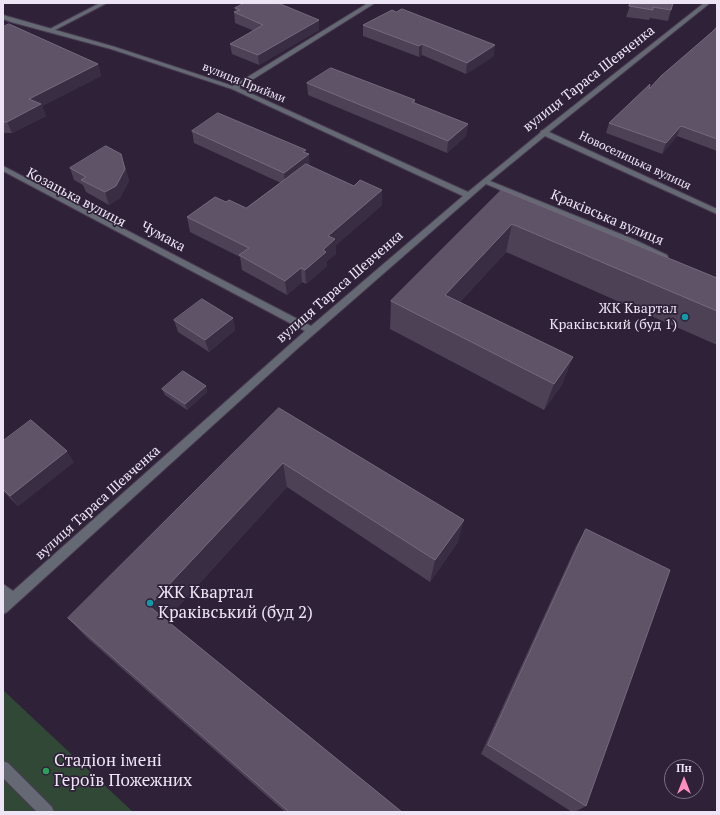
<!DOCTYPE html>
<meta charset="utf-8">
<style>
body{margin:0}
#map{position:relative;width:720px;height:815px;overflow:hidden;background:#2e2138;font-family:"PT Serif",serif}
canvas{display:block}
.frame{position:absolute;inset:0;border:4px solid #ede5f5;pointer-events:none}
.north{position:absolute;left:664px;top:759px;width:40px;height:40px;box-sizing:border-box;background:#2e2138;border:1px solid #7a6f84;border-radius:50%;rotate:0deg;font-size:11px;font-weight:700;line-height:16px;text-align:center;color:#ede5f5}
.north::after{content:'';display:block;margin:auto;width:14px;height:18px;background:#fe8ebe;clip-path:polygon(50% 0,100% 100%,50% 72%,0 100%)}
</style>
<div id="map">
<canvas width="720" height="815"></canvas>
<div class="frame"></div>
<div class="north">Пн</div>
</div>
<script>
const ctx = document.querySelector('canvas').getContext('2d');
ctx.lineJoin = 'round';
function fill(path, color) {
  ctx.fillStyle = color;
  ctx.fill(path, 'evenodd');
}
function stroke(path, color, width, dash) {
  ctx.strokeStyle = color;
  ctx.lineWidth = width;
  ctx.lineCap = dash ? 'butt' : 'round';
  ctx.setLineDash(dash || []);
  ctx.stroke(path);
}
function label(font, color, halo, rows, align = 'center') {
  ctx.font = font + ' "PT Serif",serif';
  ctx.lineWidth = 3.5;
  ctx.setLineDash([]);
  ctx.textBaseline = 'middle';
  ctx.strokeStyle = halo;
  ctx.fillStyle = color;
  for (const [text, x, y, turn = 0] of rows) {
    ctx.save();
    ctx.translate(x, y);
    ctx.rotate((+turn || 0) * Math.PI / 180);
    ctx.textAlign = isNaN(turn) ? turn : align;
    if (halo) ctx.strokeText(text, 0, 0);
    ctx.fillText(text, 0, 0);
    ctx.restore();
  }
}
fill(new Path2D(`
 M 3,690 L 133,812 L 3,812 Z`), '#324837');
const service = new Path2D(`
 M 100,3 L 107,3 L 51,32 L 46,31 Z
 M 3,761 L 8,763 L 52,807 L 54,812 L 37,812 L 3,778 Z`);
const minor = new Path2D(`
 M 368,3 L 375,3 L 239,88 L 468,192 L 540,133 L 541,131 L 543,130 L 704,3 L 710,3 L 549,132 L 717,209 L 717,214 L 545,136 L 490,181 L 633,239 L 667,255 L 668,257 L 667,259 L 661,259 L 627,243 L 486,184 L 297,349 L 7,612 L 3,614 L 3,584 L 13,591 L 305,331 L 3,171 L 3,166 L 311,326 L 463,196 L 232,89 L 111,49 L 11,22 L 3,19 L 3,15 L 115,47 L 233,86 Z`);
stroke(service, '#493c52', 2);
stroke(minor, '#493c52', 2);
fill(service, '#646974');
fill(minor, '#646974');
fill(new Path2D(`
 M 631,3 L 671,10 L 668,21 L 650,18 L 649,20 L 626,17 Z
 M 235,8 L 319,30 L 259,65 L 232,54 L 230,44 L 254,31 L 235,23 L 234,12 L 236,12 Z
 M 363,25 L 494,56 L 466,74 L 422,55 L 419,57 L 363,36 Z
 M 3,27 L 98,64 L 101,76 L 42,106 L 46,116 L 12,133 L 5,133 L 3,132 Z
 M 717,27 L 717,151 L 677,136 L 662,154 L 606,133 L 609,123 L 649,89 L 712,32 Z
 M 307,83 L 415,100 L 415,104 L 468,124 L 466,136 L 447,153 L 308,95 Z
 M 192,131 L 310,166 L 354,186 L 382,190 L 382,205 L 336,245 L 336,254 L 327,261 L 327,266 L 306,284 L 302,282 L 287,295 L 242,270 L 240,257 L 190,232 L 187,217 L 226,202 L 246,208 L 281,183 L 194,143 Z
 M 121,154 L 129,181 L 120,198 L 109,205 L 86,192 L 83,185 L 74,180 L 70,168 Z
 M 502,190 L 717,278 L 717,345 L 506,252 L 460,302 L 563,383 L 544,410 L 390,329 L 391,301 Z
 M 233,318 L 235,330 L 209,352 L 178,332 L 174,320 Z
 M 206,386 L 207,392 L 187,410 L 165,395 L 162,389 Z
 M 279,408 L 458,542 L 430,582 L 287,487 L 166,620 L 402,812 L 285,812 L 86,637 L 68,618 Z
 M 3,441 L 74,462 L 18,506 L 3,491 Z
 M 586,529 L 586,806 L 575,812 L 572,812 L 481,754 L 576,546 Z`), '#4d4156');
fill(new Path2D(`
 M 319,20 L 319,30 L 259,65 L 258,55 Z
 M 422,44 L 422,55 L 419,57 L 419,46 Z
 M 495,45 L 494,56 L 466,74 L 467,63 Z
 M 98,64 L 101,76 L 42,106 L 46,116 L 12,133 L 7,122 L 29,99 Z
 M 468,124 L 466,136 L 447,153 L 448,141 Z
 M 681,126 L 677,136 L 662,154 L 666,143 Z
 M 306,150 L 307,156 L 309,154 L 310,166 L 285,185 L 284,173 L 303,152 Z
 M 125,169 L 129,181 L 120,198 L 109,205 L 105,192 Z
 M 382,190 L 382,205 L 336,245 L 336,254 L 327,261 L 327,266 L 306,284 L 305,270 L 323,250 L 328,236 Z
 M 512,224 L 506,252 L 441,322 L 445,295 Z
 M 301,268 L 302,282 L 287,295 L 285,281 Z
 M 233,318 L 235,330 L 209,352 L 205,340 Z
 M 573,357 L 563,383 L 544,410 L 554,384 Z
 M 206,386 L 207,392 L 187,410 L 185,404 Z
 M 67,451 L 74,462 L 18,506 L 10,496 Z
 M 283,463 L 287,487 L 161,625 L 149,606 Z
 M 464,520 L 458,542 L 430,582 L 435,560 Z`), '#392d43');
const building = new Path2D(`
 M 245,3 L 278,3 L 319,20 L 258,55 L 230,44 L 263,25 L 234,12 L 240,10 L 235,8 Z
 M 631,3 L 673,3 L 671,10 L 653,7 L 653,10 L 629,6 Z
 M 402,9 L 495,45 L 467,63 L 422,44 L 419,46 L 363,25 L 392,10 L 396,12 Z
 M 9,24 L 98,64 L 29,99 L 41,104 L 7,122 L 3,122 L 3,27 Z
 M 717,27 L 717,139 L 681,126 L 666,143 L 609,123 L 650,84 L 649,89 L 661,76 L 712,32 Z
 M 331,68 L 415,100 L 412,102 L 468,124 L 448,141 L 307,83 Z
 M 218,113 L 306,150 L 303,152 L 309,154 L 284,173 L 192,131 Z
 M 106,146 L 121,154 L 125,169 L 116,186 L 105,192 L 81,180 L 86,177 L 70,168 Z
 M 306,164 L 354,186 L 360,180 L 382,190 L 328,236 L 335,239 L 323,250 L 326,252 L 305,270 L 301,268 L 285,281 L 239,255 L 249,248 L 187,217 L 215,197 L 226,202 L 229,200 L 246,208 Z
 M 502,190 L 717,278 L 717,311 L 512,224 L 445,295 L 573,357 L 554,384 L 391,301 Z
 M 202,299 L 233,318 L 205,340 L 174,320 Z
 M 183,371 L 206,386 L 185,404 L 162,389 Z
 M 279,408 L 464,520 L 435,560 L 283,463 L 149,606 L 402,812 L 289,812 L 68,618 Z
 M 31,420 L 67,451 L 10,496 L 3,489 L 3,441 Z
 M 586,529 L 670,570 L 586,806 L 488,745 Z`);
fill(building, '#5e5367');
stroke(building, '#756a7d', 1);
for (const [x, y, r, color] of [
 [685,317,4,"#0f9aa8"],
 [150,603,4,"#0f9aa8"],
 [46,771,4,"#2e9e5b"]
]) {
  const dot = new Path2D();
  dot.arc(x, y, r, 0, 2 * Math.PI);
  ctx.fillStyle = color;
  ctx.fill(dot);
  stroke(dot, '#2e2138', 1.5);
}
label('12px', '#ede5f5', '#2e2138', [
 ["вулиця Прийми",244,83,22],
 ["Новоселицька вулиця",635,161,25]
]);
label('14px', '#ede5f5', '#2e2138', [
 ["вулиця Тараса Шевченка",589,79,-38],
 ["Козацька вулиця",76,198,28],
 ["Краківська вулиця",607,218,23],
 ["Чумака",163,237,28],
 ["вулиця Тараса Шевченка",340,287,-41],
 ["вулиця Тараса Шевченка",98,503,-42]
]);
label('14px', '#ede5f5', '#2e2138', [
 ["ЖК Квартал",677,309],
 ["Краківський (буд 1)",677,325]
], 'right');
label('17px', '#ede5f5', '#2e2138', [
 ["ЖК Квартал",158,593],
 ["Краківський (буд 2)",158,613],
 ["Стадіон імені",54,761],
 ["Героїв Пожежних",54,781]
], 'left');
</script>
